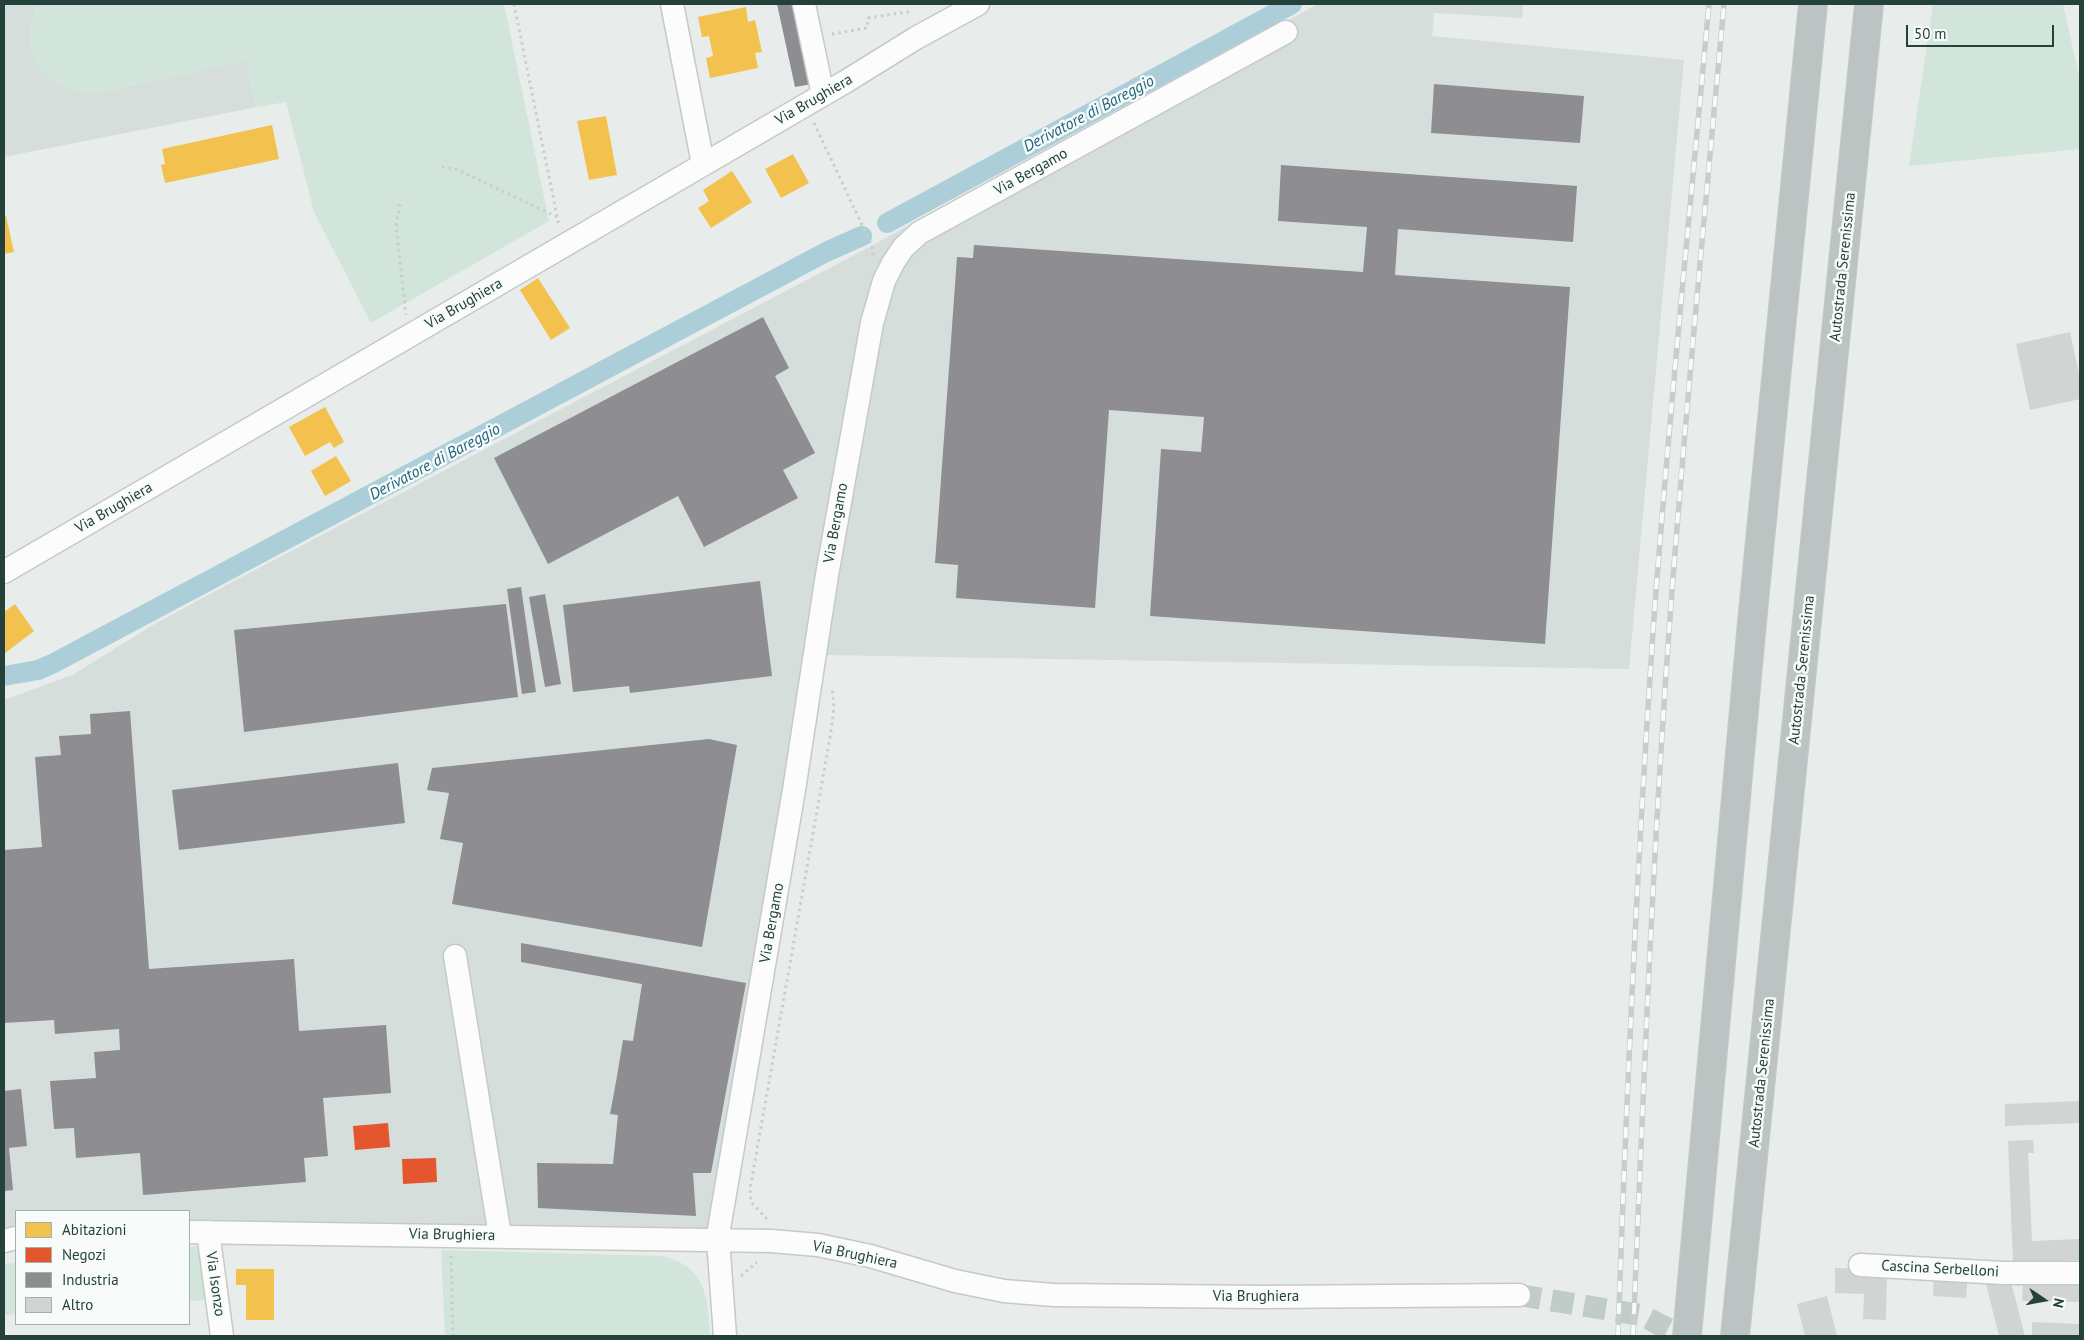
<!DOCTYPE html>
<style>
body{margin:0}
#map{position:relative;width:2084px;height:1340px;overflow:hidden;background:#e8edeb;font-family:"PT Sans",sans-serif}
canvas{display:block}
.frame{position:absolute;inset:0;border:5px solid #25413c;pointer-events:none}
.legend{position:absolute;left:15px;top:1210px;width:175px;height:115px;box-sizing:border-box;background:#f7fbf9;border:1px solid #a3b1ad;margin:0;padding:6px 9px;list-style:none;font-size:15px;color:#25413c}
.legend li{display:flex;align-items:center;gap:10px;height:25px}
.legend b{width:25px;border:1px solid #a3b1ad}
.north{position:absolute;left:2019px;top:1275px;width:50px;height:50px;-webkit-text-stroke:4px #f7fbf9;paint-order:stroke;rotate:102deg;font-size:14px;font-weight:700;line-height:20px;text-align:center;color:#25413c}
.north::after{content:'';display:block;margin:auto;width:18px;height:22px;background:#25413c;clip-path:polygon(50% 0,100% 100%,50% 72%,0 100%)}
.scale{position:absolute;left:1906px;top:25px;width:148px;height:22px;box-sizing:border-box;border:2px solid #25413c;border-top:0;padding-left:6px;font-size:15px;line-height:18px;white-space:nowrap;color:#25413c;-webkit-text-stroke:4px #f7fbf9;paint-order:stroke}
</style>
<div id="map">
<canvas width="2084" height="1340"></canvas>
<div class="frame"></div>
<ul class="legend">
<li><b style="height:14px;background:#f2c14e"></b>Abitazioni</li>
<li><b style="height:14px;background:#e4572e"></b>Negozi</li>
<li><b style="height:14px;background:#8d8d92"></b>Industria</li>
<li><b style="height:14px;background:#d0d5d4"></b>Altro</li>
</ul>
<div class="north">N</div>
<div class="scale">50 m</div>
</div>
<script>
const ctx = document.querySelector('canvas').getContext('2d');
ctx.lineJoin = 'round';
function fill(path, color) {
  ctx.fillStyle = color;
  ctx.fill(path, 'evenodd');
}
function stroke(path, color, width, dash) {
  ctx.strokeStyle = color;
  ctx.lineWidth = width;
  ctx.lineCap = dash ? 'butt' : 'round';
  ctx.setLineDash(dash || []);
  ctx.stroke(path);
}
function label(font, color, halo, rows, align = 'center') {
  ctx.font = font + ' "PT Sans",sans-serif';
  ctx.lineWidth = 5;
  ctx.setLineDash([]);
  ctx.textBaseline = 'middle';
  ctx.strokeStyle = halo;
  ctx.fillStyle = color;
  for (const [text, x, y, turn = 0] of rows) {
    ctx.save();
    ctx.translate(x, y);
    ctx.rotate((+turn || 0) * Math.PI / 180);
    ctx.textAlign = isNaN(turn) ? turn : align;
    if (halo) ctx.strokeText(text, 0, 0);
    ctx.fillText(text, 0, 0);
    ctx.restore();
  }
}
fill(new Path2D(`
 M 4,4 L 40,4 L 35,10 L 92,94 L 246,60 L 257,107 L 4,157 Z
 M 1318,4 L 1523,4 L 1522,18 L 1434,13 L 1432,36 L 1684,60 L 1629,669 L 824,655 L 729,1231 L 189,1220 L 189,1211 L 16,1211 L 16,1226 L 4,1229 L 4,700 L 72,675 L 153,625 L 219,589 L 856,254 Z`), '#d6dedb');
fill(new Path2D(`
 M 40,4 L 504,4 L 549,221 L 371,323 L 314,212 L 286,102 L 257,107 L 246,60 L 92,94 C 56,92 21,64 31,24 C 33,16 35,10 40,4 Z
 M 1933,4 L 2063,4 L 2080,81 L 2080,149 L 1909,166 Z
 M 204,1246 L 211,1300 L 189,1301 L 189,1247 Z
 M 441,1250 L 662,1256 C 706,1266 708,1297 710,1336 L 445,1336 Z
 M 16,1262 L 16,1314 L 4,1315 L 4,1265 Z`), '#d2e5da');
fill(new Path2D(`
 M 746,7 L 748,22 L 755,20 L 762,52 L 755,53 L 758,68 L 710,78 L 706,58 L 713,56 L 709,36 L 702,37 L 698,17 Z
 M 606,116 L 617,175 L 589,180 L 577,121 Z
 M 272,125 L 279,159 L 165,183 L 161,165 L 165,164 L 162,149 Z
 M 793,154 L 809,183 L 781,198 L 765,169 Z
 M 732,171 L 752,202 L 711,228 L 698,208 L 709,201 L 703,190 Z
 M 4,216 L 6,216 L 14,252 L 4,254 Z
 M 538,278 L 570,328 L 551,340 L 520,290 Z
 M 325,407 L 344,442 L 334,448 L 330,442 L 305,456 L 289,427 Z
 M 336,456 L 351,481 L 325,496 L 311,471 Z
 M 15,604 L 34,631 L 4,654 L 4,612 Z
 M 236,1269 L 274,1269 L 274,1320 L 246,1320 L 246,1285 L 236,1285 Z`), '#f2c14e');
fill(new Path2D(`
 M 388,1123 L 390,1147 L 355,1150 L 353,1126 Z
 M 436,1158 L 437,1182 L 403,1184 L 402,1159 Z`), '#e4572e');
fill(new Path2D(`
 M 777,4 L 795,4 L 812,84 L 795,87 Z
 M 1434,84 L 1584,96 L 1580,143 L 1431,133 Z
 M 1281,165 L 1577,186 L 1573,242 L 1398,229 L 1395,275 L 1570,287 L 1545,644 L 1150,616 L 1161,449 L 1201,452 L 1204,417 L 1109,410 L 1095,608 L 956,598 L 958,565 L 935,563 L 957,257 L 973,258 L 974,245 L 1363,272 L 1367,227 L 1278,221 Z
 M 763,317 L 789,368 L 775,376 L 815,453 L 783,470 L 798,498 L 704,547 L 678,496 L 548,564 L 494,458 Z
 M 760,581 L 772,676 L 630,693 L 629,686 L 573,692 L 563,605 Z
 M 521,587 L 536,692 L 522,694 L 507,589 Z
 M 545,594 L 561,684 L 545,687 L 529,597 Z
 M 506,604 L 518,697 L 244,732 L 234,630 Z
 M 130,711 L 149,969 L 294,959 L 299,1031 L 386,1025 L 391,1093 L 323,1098 L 328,1156 L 304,1158 L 306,1182 L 143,1195 L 140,1153 L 76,1158 L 74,1128 L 54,1129 L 50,1081 L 96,1078 L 94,1052 L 120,1050 L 119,1029 L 55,1034 L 54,1020 L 4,1023 L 4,850 L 42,847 L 35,757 L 61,755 L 59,736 L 91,734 L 90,714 Z
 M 709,739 L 737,745 L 702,947 L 452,904 L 463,843 L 440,839 L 449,793 L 427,790 L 432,768 Z
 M 398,763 L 405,823 L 179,850 L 172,790 Z
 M 521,943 L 746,983 L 711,1173 L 693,1173 L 696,1216 L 538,1208 L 537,1163 L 613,1164 L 618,1115 L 610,1114 L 616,1082 L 623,1040 L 633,1041 L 642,984 L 521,962 Z
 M 21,1089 L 27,1146 L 9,1148 L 13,1190 L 4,1191 L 4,1091 Z`), '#8d8d92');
stroke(new Path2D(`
 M 887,223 L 1292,4
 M 4,676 L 38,670 L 52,664 L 826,252 L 862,236`), '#abced9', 20);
fill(new Path2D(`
 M 2070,332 L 2080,379 L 2080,399 L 2030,410 L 2016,344 Z
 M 2080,1101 L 2080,1123 L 2005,1126 L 2005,1104 Z
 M 2033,1140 L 2034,1153 L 2028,1153 L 2032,1241 L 2080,1239 L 2080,1260 L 2013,1263 L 2008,1141 Z
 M 1835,1268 L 1887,1269 L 1886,1320 L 1863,1319 L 1864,1294 L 1835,1293 Z
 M 1934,1271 L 1968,1273 L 1966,1298 L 1933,1296 Z
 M 2010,1278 L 2025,1336 L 1999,1336 L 1986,1284 Z
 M 2023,1281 L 2080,1282 L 2080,1302 L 2022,1301 Z
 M 1827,1296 L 1837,1336 L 1805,1336 L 1797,1304 Z
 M 2032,1322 L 2080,1324 L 2080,1336 L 2032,1336 Z`), '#d0d5d4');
stroke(new Path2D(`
 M 1519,1295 L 1641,1315 L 1682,1336`), '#c1cbc8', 22, [22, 11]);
const minor = new Path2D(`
 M 672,4 L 703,164
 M 804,4 L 823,95
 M 4,572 L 845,82 L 916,38 L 978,4
 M 455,956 L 500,1236
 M 189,1232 L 771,1241 L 818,1245 L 870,1256 L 955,1281 L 1004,1291 L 1054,1295 L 1263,1297 L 1519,1295
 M 208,1232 L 222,1336
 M 4,1241 L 16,1238
 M 1860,1265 L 2003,1273 L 2080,1273
 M 725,1336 L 718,1239 L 719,1229 L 794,790 L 827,575 L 872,323 L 884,281 L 893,263 L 903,248 L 919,233 L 1286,32`);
const highway = new Path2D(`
 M 1687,1336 L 1752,622 L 1813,4
 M 1735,1336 L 1869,4`);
stroke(minor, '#c5cac8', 25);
stroke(highway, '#c3cbc9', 30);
stroke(new Path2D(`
 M 514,4 L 559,226
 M 832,34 L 867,28 L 868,18 L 913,11
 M 814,123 L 872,246 L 873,256
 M 442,167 L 456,169 L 557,217
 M 400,204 L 396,226 L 406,315
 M 767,1219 L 751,1202 L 750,1189 L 831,732 L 834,707 L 832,687
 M 451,1256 L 453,1336
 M 741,1276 L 757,1262`), '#c7cecd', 3, [2.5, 4]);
stroke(minor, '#fcfcfc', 22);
stroke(highway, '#bcc4c3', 28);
const rail = new Path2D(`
 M 1618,1336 C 1626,1101 1637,867 1653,632 C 1668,423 1690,213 1709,4
 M 1633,1336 C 1643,1101 1652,867 1669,632 C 1684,423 1705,213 1724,4`);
stroke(rail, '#c9cdcc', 5.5);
stroke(rail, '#f7fbf9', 4, [11]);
label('15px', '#25413c', '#f7fbf9', [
 ["Via Brughiera",814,100,-30],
 ["Via Bergamo",1031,172,-29],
 ["Autostrada Serenissima",1843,267,-84],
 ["Via Brughiera",464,304,-30],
 ["Via Brughiera",114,508,-30],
 ["Via Bergamo",836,523,-80],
 ["Autostrada Serenissima",1802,670,-84],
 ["Via Bergamo",772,923,-80],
 ["Autostrada Serenissima",1762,1073,-84],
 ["Via Brughiera",452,1235,1],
 ["Via Brughiera",855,1255,12],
 ["Cascina Serbelloni",1940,1269,3],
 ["Via Isonzo",215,1284,82],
 ["Via Brughiera",1256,1297]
]);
label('italic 16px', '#20637c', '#f7fbf9', [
 ["Derivatore di Bareggio",1089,114,-28],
 ["Derivatore di Bareggio",435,462,-28]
]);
</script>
